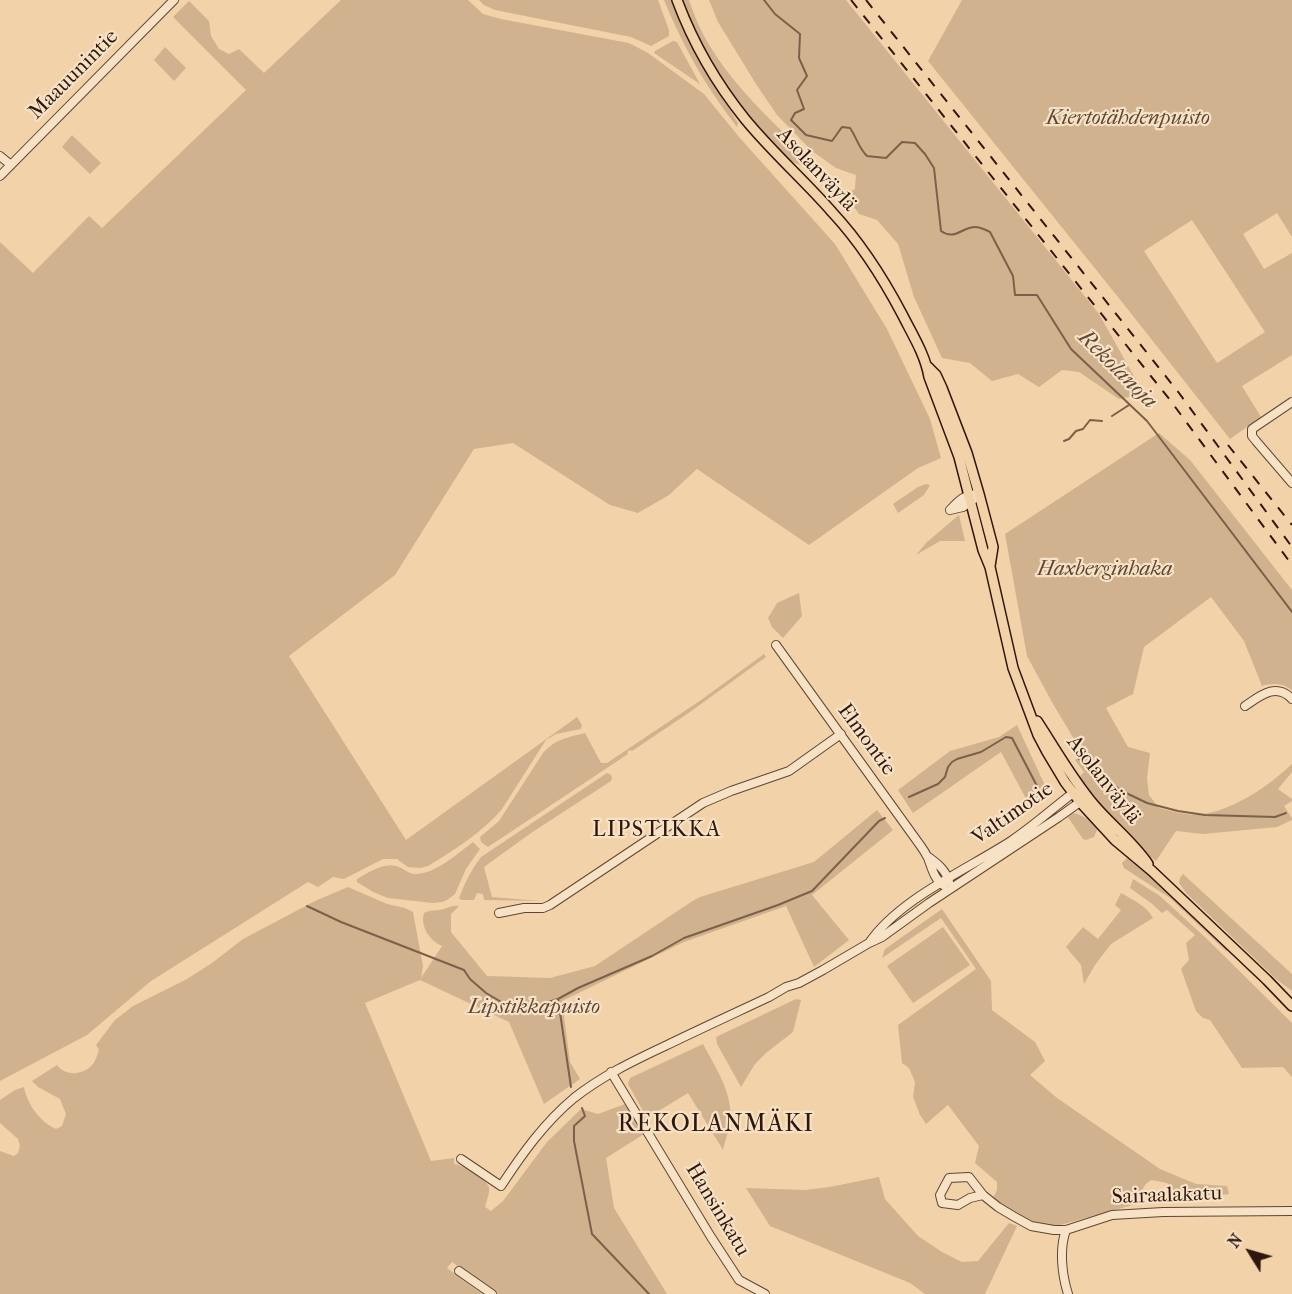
<!DOCTYPE html>
<meta charset="utf-8">
<style>
body{margin:0}
#map{position:relative;width:1292px;height:1294px;overflow:hidden;background:#f2d2a8;font-family:"IM FELL French Canon",serif}
canvas{display:block}
.north{position:absolute;left:1220px;top:1222px;width:60px;height:60px;-webkit-text-stroke:4px #f7e2c6;paint-order:stroke;rotate:307deg;font-size:16px;font-weight:700;line-height:24px;text-align:center;color:#2e170d}
.north::after{content:'';display:block;margin:auto;width:21px;height:27px;background:#2e170d;clip-path:polygon(50% 0,100% 100%,50% 72%,0 100%)}
</style>
<div id="map">
<canvas width="1292" height="1294"></canvas>
<div class="north">N</div>
</div>
<script>
const ctx = document.querySelector('canvas').getContext('2d');
ctx.lineJoin = 'round';
function fill(path, color) {
  ctx.fillStyle = color;
  ctx.fill(path, 'evenodd');
}
function stroke(path, color, width, dash) {
  ctx.strokeStyle = color;
  ctx.lineWidth = width;
  ctx.lineCap = dash ? 'butt' : 'round';
  ctx.setLineDash(dash || []);
  ctx.stroke(path);
}
function label(font, color, halo, rows, align = 'center') {
  ctx.font = font + ' "IM FELL French Canon",serif';
  ctx.lineWidth = 4.5;
  ctx.setLineDash([]);
  ctx.textBaseline = 'middle';
  ctx.strokeStyle = halo;
  ctx.fillStyle = color;
  for (const [text, x, y, turn = 0] of rows) {
    ctx.save();
    ctx.translate(x, y);
    ctx.rotate((+turn || 0) * Math.PI / 180);
    ctx.textAlign = isNaN(turn) ? turn : align;
    if (halo) ctx.strokeText(text, 0, 0);
    ctx.fillText(text, 0, 0);
    ctx.restore();
  }
}
fill(new Path2D(`
 M 341,0 L 468,0 L 483,14 L 501,19 L 629,43 L 648,53 L 704,94 L 739,137 L 835,244 L 887,329 L 930,419 L 941,458 L 918,468 L 809,545 L 697,469 L 669,495 L 638,513 L 610,505 L 513,443 L 474,449 L 395,575 L 289,656 L 406,840 L 577,717 L 582,725 L 581,729 L 556,734 L 546,740 L 502,809 C 482,833 454,850 428,866 L 420,868 L 408,867 L 397,859 L 383,859 L 344,879 L 333,877 L 318,887 L 308,882 L 151,981 L 87,1035 L 0,1081 L 0,242 L 33,273 L 89,216 L 102,228 L 246,90 L 173,17 L 189,1 L 209,21 L 211,36 L 219,49 L 229,54 L 239,49 L 264,73 Z
 M 479,0 L 658,0 L 669,30 L 669,36 L 651,46 L 631,37 L 495,10 L 484,5 Z
 M 664,0 L 671,0 L 689,42 L 708,75 L 738,123 L 737,127 C 706,87 683,47 664,0 Z
 M 682,0 L 689,0 C 693,11 697,23 703,34 C 728,81 767,116 804,153 L 805,160 L 802,165 C 790,163 784,155 776,147 C 734,107 703,54 682,0 Z
 M 709,0 L 846,0 L 1099,314 L 1144,394 L 1119,399 L 1079,372 L 1062,370 L 1039,387 L 1018,374 L 992,381 L 970,363 L 942,358 L 914,297 L 898,244 L 877,220 L 859,214 L 845,194 L 855,189 L 856,175 L 836,168 L 812,151 L 777,115 L 756,84 L 718,22 Z
 M 962,0 L 1292,0 L 1292,237 L 1277,213 L 1243,234 L 1264,269 L 1292,253 L 1292,355 L 1242,386 L 1261,417 L 1230,439 L 1122,302 L 928,61 ZM 1192,220 L 1265,332 L 1217,363 L 1144,251 Z
 M 673,41 L 677,42 L 700,84 L 654,53 L 655,51 Z
 M 165,47 L 186,68 L 174,81 L 154,60 Z
 M 72,135 L 101,163 L 90,174 L 62,147 Z
 M 1159,433 L 1190,460 L 1292,590 L 1292,690 C 1282,683 1273,683 1262,686 L 1244,641 L 1211,597 L 1144,647 L 1133,694 L 1106,708 L 1128,747 L 1150,753 L 1147,778 L 1149,795 L 1159,808 C 1168,810 1178,813 1187,814 C 1222,819 1268,787 1292,764 L 1292,772 L 1278,789 L 1292,799 L 1292,801 L 1284,806 L 1292,818 L 1292,820 L 1277,827 L 1203,834 L 1176,831 L 1156,861 L 1149,856 L 1098,802 L 1077,779 L 1084,772 L 1075,760 L 1083,754 L 1053,704 L 1027,656 L 1005,534 Z
 M 926,484 L 930,485 L 924,495 L 898,513 L 893,504 L 918,487 Z
 M 959,515 L 965,541 L 940,541 L 916,555 L 927,542 Z
 M 799,593 L 802,616 L 783,638 L 772,627 L 768,618 L 777,603 Z
 M 764,654 L 766,657 L 690,712 L 632,751 L 630,750 L 627,752 L 628,754 L 488,847 L 481,842 L 480,837 L 499,821 L 543,753 C 555,739 569,737 585,733 L 601,763 L 607,763 L 701,700 Z
 M 1017,725 L 1048,792 C 1048,800 1037,804 1031,808 L 1001,752 L 913,813 L 898,790 L 950,751 L 999,737 Z
 M 607,773 L 611,775 L 612,778 L 611,781 L 531,833 L 484,867 L 492,897 L 541,901 L 484,900 L 483,894 L 477,893 L 474,900 L 461,900 L 459,898 C 465,883 471,870 481,857 Z
 M 877,810 L 893,830 L 812,895 L 849,940 L 814,967 L 786,906 L 684,942 L 562,1001 L 570,1062 L 580,1079 L 544,1104 L 509,1022 L 420,980 L 365,1003 L 431,1161 L 454,1158 L 454,1164 C 462,1164 488,1179 489,1188 C 490,1193 486,1202 485,1207 L 491,1211 L 503,1201 L 547,1142 L 581,1109 L 598,1114 L 625,1104 L 644,1134 L 606,1158 L 614,1208 L 667,1294 L 498,1294 L 452,1262 L 447,1268 L 482,1294 L 0,1294 L 0,1151 L 14,1156 L 18,1153 L 20,1146 L 18,1139 L 0,1123 L 0,1100 L 15,1090 L 24,1087 C 27,1104 40,1122 56,1129 L 62,1126 L 66,1114 L 60,1099 L 38,1087 L 32,1081 L 57,1065 C 66,1077 84,1075 93,1064 C 96,1060 97,1055 99,1050 L 96,1045 L 115,1020 L 133,1006 L 187,979 L 212,963 L 243,939 L 315,901 L 348,887 L 387,904 L 405,908 L 413,912 L 423,966 L 421,978 L 442,946 C 429,940 420,926 424,913 C 430,910 433,911 439,910 C 447,909 451,905 459,906 L 451,914 L 451,932 L 487,976 L 550,978 L 595,966 L 691,902 L 700,897 L 814,862 Z
 M 1074,813 C 1085,816 1091,821 1097,830 L 1094,837 L 1086,840 L 1083,839 L 1067,816 Z
 M 473,842 L 480,849 L 466,869 L 455,894 L 447,900 L 442,902 L 433,903 L 388,898 L 373,892 L 357,882 L 357,879 C 367,873 384,862 396,866 C 404,868 409,875 417,874 C 437,873 458,853 473,842 Z
 M 1127,858 L 1149,875 L 1229,950 L 1226,951 L 1170,898 L 1124,868 L 1122,863 Z
 M 1183,874 L 1292,974 L 1292,991 L 1276,979 L 1187,894 L 1179,883 L 1180,878 Z
 M 1133,879 L 1160,896 L 1207,939 L 1292,1023 L 1292,1077 L 1283,1067 L 1242,1068 L 1210,1020 L 1203,1018 L 1196,1011 L 1181,969 L 1189,960 L 1186,943 L 1195,935 L 1167,910 L 1162,913 L 1151,903 L 1130,888 Z
 M 1121,893 C 1133,900 1147,906 1153,918 L 1111,944 L 1095,965 L 1084,984 L 1081,965 L 1066,947 L 1083,927 L 1098,939 L 1121,910 L 1115,905 Z
 M 942,909 L 991,981 L 992,1010 L 1035,1042 L 1045,1061 L 1030,1075 L 1057,1098 L 1160,1169 L 1196,1184 L 1227,1186 L 1229,1194 L 1181,1199 L 1167,1183 L 1151,1180 C 1142,1186 1141,1192 1140,1203 L 1053,1227 L 1033,1223 L 1001,1205 L 993,1198 L 997,1190 L 997,1182 L 975,1163 L 979,1146 L 948,1105 L 926,1124 L 920,1115 L 913,1097 L 915,1082 L 909,1068 L 902,1063 L 898,1025 L 976,969 L 941,918 L 882,958 L 885,949 Z
 M 943,927 L 970,965 L 913,1003 L 887,966 Z
 M 796,999 L 801,1000 L 793,1032 L 766,1053 L 755,1064 L 741,1087 L 717,1044 L 716,1037 Z
 M 703,1044 C 715,1067 734,1094 730,1122 C 729,1131 725,1141 723,1150 L 688,1093 L 647,1118 L 628,1084 L 630,1078 Z
 M 879,1177 L 885,1199 L 918,1236 L 942,1252 L 962,1262 L 978,1261 L 1009,1223 L 1017,1226 L 985,1294 L 925,1294 L 910,1283 L 770,1226 L 746,1188 L 804,1190 L 830,1187 Z`), '#d1b28e');
stroke(new Path2D(`
 M 764,0 L 775,14 L 800,34 L 799,58 L 807,76 L 797,90 L 804,109 L 795,113 L 791,120 L 806,135 L 832,141 L 842,127 L 850,128 C 857,138 858,147 867,156 L 886,158 L 902,142 L 915,143 L 925,154 L 934,168 L 941,231 C 955,241 962,227 975,227 C 980,227 986,230 990,232 L 1013,276 L 1015,295 L 1037,295 L 1071,349 L 1147,421 L 1292,612
 M 1112,416 L 1129,405
 M 1064,441 L 1069,439 L 1076,431 L 1083,429 L 1090,420 L 1102,421
 M 1079,759 L 1092,765 L 1103,777 L 1122,791 L 1147,803 L 1178,811 L 1205,815 L 1275,817 L 1286,813
 M 909,797 L 938,784 L 945,777 L 948,767 L 952,762 L 957,759 L 981,752 L 1006,737 L 1012,738 L 1037,786
 M 307,906 L 341,922 L 464,970 L 470,979 L 486,993 L 503,1003 L 515,1005 L 524,1009 L 558,999
 M 571,1087 L 558,999 L 578,988 L 652,956 L 684,938 L 778,905 L 812,891 L 879,821 L 885,818
 M 582,1108 L 585,1116 L 574,1126 L 574,1141 L 592,1234 L 649,1294`), '#7b614a', 2);
const minor = new Path2D(`
 M 0,156 L 11,165
 M 0,176 L 174,0
 M 1292,402 L 1252,429 L 1252,436 L 1256,441 L 1292,483
 M 950,510 C 960,499 964,495 979,494
 M 950,510 L 963,507 L 974,499
 M 776,645 L 920,845 C 923,849 926,854 928,858 C 932,868 934,879 943,885
 M 1245,706 C 1260,696 1276,682 1292,699
 M 927,856 C 937,863 946,870 949,882
 M 499,913 L 524,908 L 543,908 L 550,905 L 703,803 L 731,791 L 789,771 L 841,734
 M 869,943 C 899,899 966,870 1011,841 C 1032,827 1052,809 1073,793 L 1079,792
 M 611,1072 L 711,1237 L 739,1280 L 765,1294
 M 461,1159 L 501,1186 C 522,1154 544,1123 574,1098 C 602,1076 633,1061 665,1046 C 700,1029 735,1013 769,997 L 786,987 L 799,983 L 823,970 L 869,943 L 882,937 L 929,903 L 1059,817 L 1080,802 L 1081,798
 M 983,1195 L 970,1198 L 958,1205 L 942,1203 L 940,1195 L 949,1178 L 969,1177 L 983,1195 L 998,1207 L 1013,1216 L 1031,1226 L 1054,1230 L 1066,1230 L 1112,1215 L 1163,1212 L 1292,1211
 M 1066,1230 C 1059,1249 1062,1275 1068,1294
 M 459,1271 L 492,1294`);
const major = new Path2D(`
 M 677,0 C 693,43 716,83 745,119 C 772,152 804,180 832,212 C 860,242 883,278 902,314 C 912,334 925,354 929,377 L 959,457 L 983,550 L 990,567 L 1013,668 L 1038,735 L 1047,752 L 1065,782 L 1080,802 L 1115,840 L 1152,871 L 1267,980 L 1292,1006
 M 927,366 L 936,375 L 942,388 L 967,453 L 979,494 L 993,547 L 990,566
 M 1037,721 C 1056,750 1072,779 1094,805 C 1111,825 1133,842 1148,864`);
stroke(minor, '#5f4634', 10);
stroke(major, '#2e170d', 12);
stroke(minor, '#f7e2c6', 8);
stroke(major, '#f2d2a8', 9);
stroke(new Path2D(`
 M 851,0 L 1170,400 L 1292,565
 M 866,0 L 1179,393 L 1292,547
 M 1228,445 L 1292,525`), '#2e170d', 2, [10, 10]);
label('21px', '#2e170d', '#f7e2c6', [
 ["Maauunintie",74,75,-45],
 ["Asolanväylä",816,170,47],
 ["Elmontie",866,740,54],
 ["Asolanväylä",1103,780,52],
 ["Valtimotie",1013,814,-35],
 ["Sairaalakatu",1167,1196,-2],
 ["Hansinkatu",717,1210,59]
]);
label('italic 21px', '#5f4634', '#f7e2c6', [
 ["Kiertotähdenpuisto",1128,119],
 ["Haxberginhaka",1105,570],
 ["Lipstikkapuisto",534,1008]
]);
label('italic 22px', '#624836', '#f7e2c6', [
 ["Rekolanoja",1117,370,45]
]);
ctx.letterSpacing = '1.5px';
label('22px', '#2e170d', '#f7e2c6', [
 ["LIPSTIKKA",657,831]
]);
ctx.letterSpacing = '0px';
ctx.letterSpacing = '1.5px';
label('24px', '#2e170d', '#f7e2c6', [
 ["REKOLANMÄKI",716,1125]
]);
ctx.letterSpacing = '0px';
</script>
